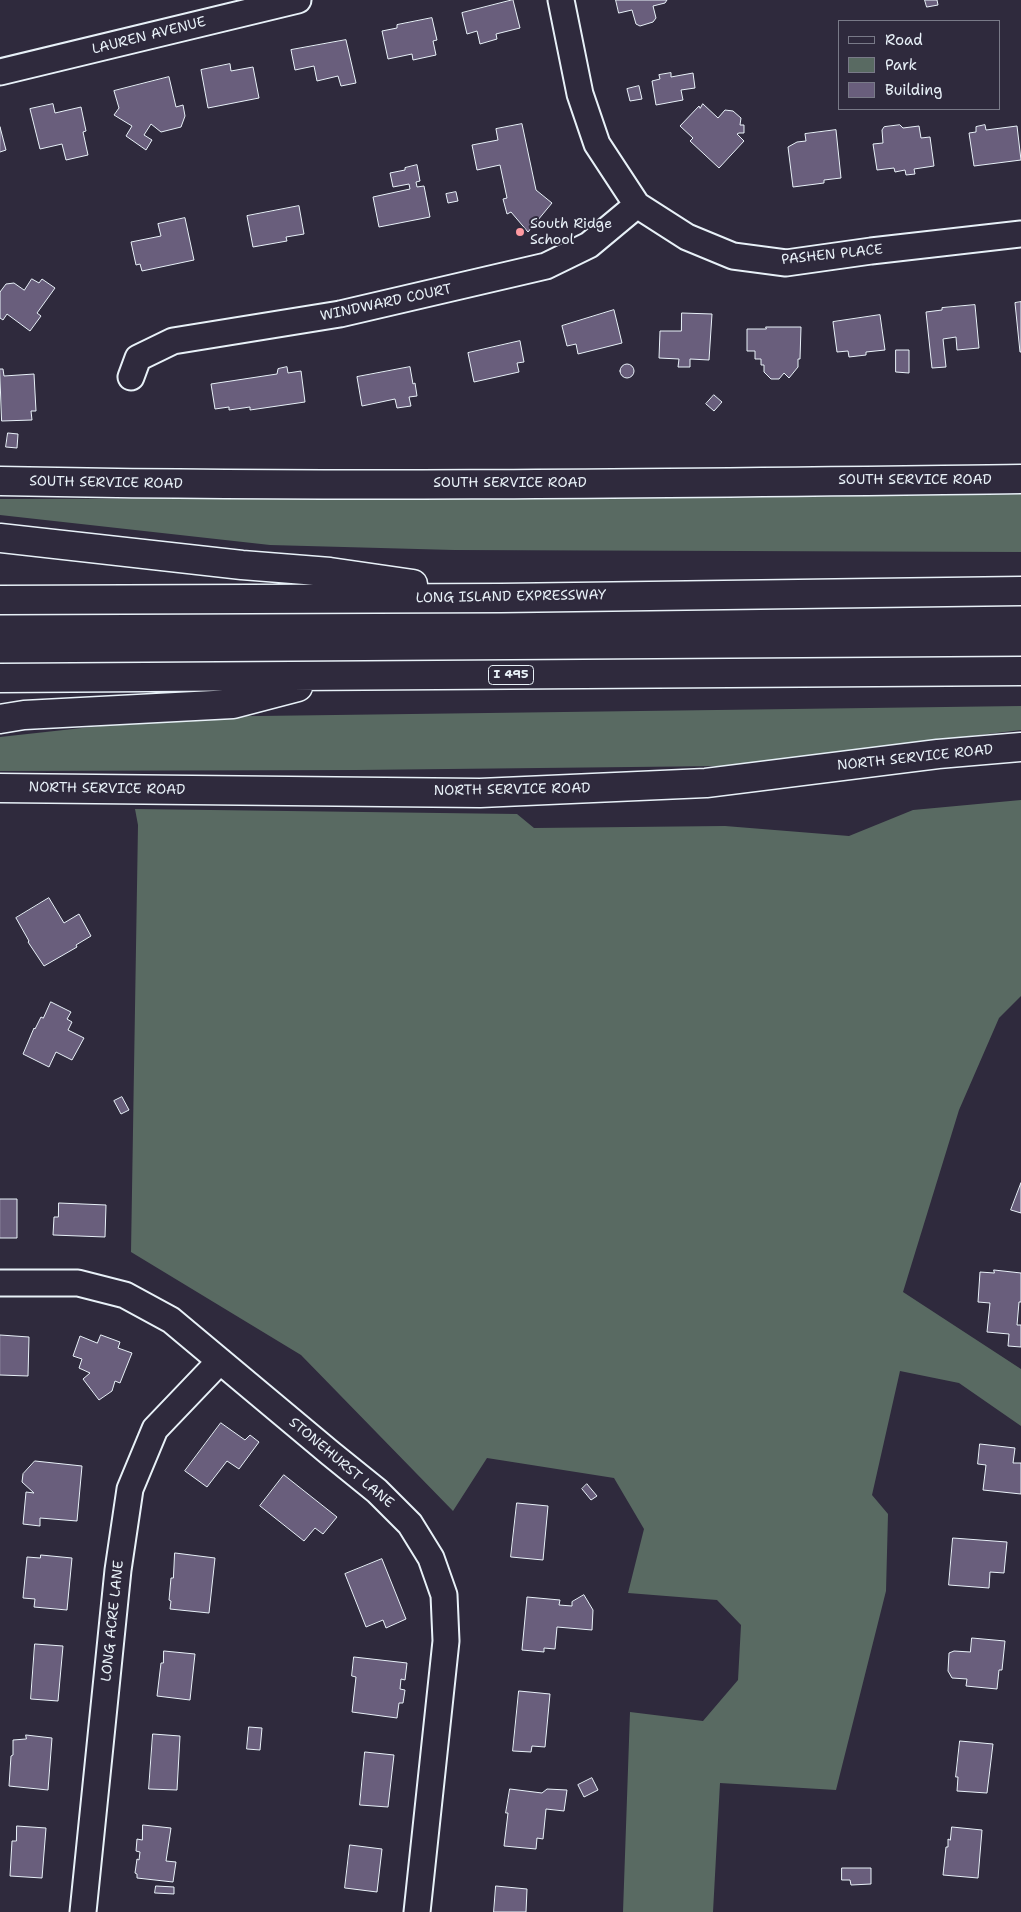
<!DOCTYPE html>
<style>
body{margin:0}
#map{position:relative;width:1021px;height:1912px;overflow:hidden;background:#2f2a3d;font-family:"Shantell Sans",sans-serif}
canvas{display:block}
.legend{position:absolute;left:838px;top:20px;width:162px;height:90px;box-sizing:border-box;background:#2f2a3d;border:1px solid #797a88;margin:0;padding:6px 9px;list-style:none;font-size:15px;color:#e8f1f8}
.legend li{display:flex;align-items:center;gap:10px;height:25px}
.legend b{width:25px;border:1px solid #797a88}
</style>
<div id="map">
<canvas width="1021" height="1912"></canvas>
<ul class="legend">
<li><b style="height:6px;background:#2f2a3d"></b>Road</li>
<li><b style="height:14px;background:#596a62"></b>Park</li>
<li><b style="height:14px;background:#695e7c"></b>Building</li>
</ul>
</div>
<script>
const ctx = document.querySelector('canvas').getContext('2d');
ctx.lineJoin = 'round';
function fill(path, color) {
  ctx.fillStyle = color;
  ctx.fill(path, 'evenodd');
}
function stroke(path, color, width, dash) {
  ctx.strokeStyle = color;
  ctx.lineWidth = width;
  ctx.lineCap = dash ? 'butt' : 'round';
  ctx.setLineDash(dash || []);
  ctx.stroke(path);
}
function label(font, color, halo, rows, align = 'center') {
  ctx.font = font + ' "Shantell Sans",sans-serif';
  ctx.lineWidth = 4;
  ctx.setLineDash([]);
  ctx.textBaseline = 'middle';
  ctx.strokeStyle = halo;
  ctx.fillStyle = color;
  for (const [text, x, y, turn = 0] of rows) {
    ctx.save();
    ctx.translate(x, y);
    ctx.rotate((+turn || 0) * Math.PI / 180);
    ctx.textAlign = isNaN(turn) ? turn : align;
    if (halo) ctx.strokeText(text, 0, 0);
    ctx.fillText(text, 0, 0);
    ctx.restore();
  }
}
fill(new Path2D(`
 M 1021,494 L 1021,552 L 454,550 L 270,545 L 0,515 L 0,499 L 761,497 Z
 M 1021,706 L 1021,730 L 723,766 L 357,770 L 0,771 L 0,737 L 182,717 Z
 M 1021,800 L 1021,996 L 999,1018 L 959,1110 L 903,1292 L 1021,1369 L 1021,1426 L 959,1383 L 900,1371 L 872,1495 L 888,1514 L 886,1591 L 836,1790 L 720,1783 L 713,1912 L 623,1912 L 630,1712 L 703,1721 L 738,1680 L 741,1625 L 717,1600 L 628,1593 L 644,1529 L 614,1478 L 487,1458 L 453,1511 L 301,1355 L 131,1252 L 138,825 L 135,809 L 517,814 L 534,828 L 725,826 L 849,836 L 913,810 Z`), '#596a62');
const building = new Path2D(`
 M 513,0 L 520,28 L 496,34 L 497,39 L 480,44 L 477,31 L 467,34 L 462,13 Z
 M 616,0 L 667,0 L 665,3 L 653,6 L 656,18 L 653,22 L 640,26 L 636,24 L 632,10 L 619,13 Z
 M 925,0 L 937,0 L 938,5 L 927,7 Z
 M 432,18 L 437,40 L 433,41 L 436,55 L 413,60 L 412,54 L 388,59 L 382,31 L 397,28 L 397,25 Z
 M 346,40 L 356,83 L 341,86 L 338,76 L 317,81 L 314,66 L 295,70 L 291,50 Z
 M 230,64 L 231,71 L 253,67 L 259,98 L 208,108 L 201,70 Z
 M 671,73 L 671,77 L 693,73 L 695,88 L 681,90 L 683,100 L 656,105 L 652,81 L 660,79 L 659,75 Z
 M 169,77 L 176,107 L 183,105 L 185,116 L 181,127 L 161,132 L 151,124 L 144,135 L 152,140 L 146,150 L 126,136 L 132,126 L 114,115 L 119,108 L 114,91 Z
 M 639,86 L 642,99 L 630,101 L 627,89 Z
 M 53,104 L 55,113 L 81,107 L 86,131 L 83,132 L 88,155 L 66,160 L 62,144 L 40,149 L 30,109 Z
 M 703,104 L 718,118 L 725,110 L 733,111 L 741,118 L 740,125 L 744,125 L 744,133 L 739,133 L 737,134 L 744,141 L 719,168 L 690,141 L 693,138 L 680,126 L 699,106 L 700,108 Z
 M 522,124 L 536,190 L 552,203 L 528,232 L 511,212 L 507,214 L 503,199 L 507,198 L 500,165 L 477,170 L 472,145 L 498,140 L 496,129 Z
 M 900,125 L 903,128 L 919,126 L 921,138 L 930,137 L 934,166 L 914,169 L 915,174 L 906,175 L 905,170 L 895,172 L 894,168 L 877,170 L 873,144 L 883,143 L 882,130 L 884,127 Z
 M 985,125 L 986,130 L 1017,126 L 1021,160 L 974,166 L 969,133 L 976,132 L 976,127 Z
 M 0,127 L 6,150 L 0,152 Z
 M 836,130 L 841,178 L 824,180 L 824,183 L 793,187 L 788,147 L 797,142 L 806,141 L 805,134 Z
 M 417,165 L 420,181 L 416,182 L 417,187 L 424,186 L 430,217 L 379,227 L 373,197 L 410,189 L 409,184 L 393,187 L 390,173 L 405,170 L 405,168 Z
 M 456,192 L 458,201 L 448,203 L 446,194 Z
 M 299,206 L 304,234 L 286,237 L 287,241 L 253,247 L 247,216 Z
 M 185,218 L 194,260 L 142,271 L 140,264 L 136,265 L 131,242 L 161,236 L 158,224 Z
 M 32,279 L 39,283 L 42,279 L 55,288 L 37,313 L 41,316 L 30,331 L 7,314 L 3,320 L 0,318 L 0,292 L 6,284 L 14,283 L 24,290 Z
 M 1021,302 L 1021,352 L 1020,352 L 1015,303 Z
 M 975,305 L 979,348 L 957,350 L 956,337 L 943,339 L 946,367 L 932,368 L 926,312 L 942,310 L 942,308 Z
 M 614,310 L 622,343 L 578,354 L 576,344 L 567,346 L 562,326 Z
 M 682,313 L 712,314 L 709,360 L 690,359 L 690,367 L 678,367 L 679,359 L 659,358 L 660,331 L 681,331 Z
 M 880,315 L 885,350 L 866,352 L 866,355 L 849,357 L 848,351 L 837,352 L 833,322 Z
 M 766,327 L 801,327 L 800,359 L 798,359 L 798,367 L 789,378 L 784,373 L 779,379 L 771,379 L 764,372 L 764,365 L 761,365 L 761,359 L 755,359 L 755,351 L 747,351 L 747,329 L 766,329 Z
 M 520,341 L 524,362 L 517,363 L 519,372 L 474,382 L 468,353 Z
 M 896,350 L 909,350 L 909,373 L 896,372 Z
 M620 371a7 7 0 1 1 14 0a7 7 0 1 1-14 0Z
 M 287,367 L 288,373 L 301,371 L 305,402 L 250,410 L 250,407 L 229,410 L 229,407 L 215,409 L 211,384 L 277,374 L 278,369 Z
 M 410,367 L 413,384 L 415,383 L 417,396 L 409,397 L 411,406 L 397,408 L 395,399 L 362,406 L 357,377 Z
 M 0,369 L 3,369 L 4,376 L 34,374 L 36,411 L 31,411 L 32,420 L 2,421 Z
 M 714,395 L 722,402 L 714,411 L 706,404 Z
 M 8,433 L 18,434 L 17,448 L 6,447 Z
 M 49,898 L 64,923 L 79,914 L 91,936 L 76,945 L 77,947 L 44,966 L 28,942 L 29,941 L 16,918 Z
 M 51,1002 L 71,1012 L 67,1019 L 72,1022 L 68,1030 L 84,1038 L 72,1060 L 56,1052 L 49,1067 L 23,1054 L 34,1028 L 35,1029 L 41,1017 L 43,1018 Z
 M 122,1097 L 129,1110 L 121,1114 L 114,1101 Z
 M 1021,1183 L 1021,1213 L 1011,1210 Z
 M 0,1199 L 17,1199 L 17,1238 L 0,1238 Z
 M 59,1203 L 106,1205 L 105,1237 L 53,1235 L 54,1217 L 58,1217 Z
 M 994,1270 L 1021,1273 L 1021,1302 L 1019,1302 L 1017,1325 L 1021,1325 L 1021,1347 L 1008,1346 L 1009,1334 L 987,1332 L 990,1303 L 978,1302 L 980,1272 L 994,1273 Z
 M 0,1335 L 29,1337 L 28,1376 L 0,1375 Z
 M 101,1335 L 120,1342 L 118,1348 L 132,1353 L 120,1383 L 115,1381 L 112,1391 L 99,1400 L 83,1379 L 90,1373 L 79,1368 L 82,1359 L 73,1356 L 80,1336 L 97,1343 Z
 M 221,1423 L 245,1440 L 250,1435 L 259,1442 L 239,1469 L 227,1461 L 207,1487 L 185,1471 Z
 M 980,1444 L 1015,1448 L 1013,1463 L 1021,1463 L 1021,1494 L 983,1490 L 986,1465 L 978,1464 Z
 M 35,1461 L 82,1466 L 77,1521 L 40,1518 L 40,1526 L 23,1524 L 26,1492 L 34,1493 L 22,1482 L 23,1474 Z
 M 284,1475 L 337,1517 L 323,1534 L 315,1528 L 304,1541 L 260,1506 Z
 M 587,1484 L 597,1496 L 591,1500 L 582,1489 Z
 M 517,1503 L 548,1506 L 543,1560 L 511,1557 Z
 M 953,1538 L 1007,1542 L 1004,1573 L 990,1572 L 989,1588 L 949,1585 Z
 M 175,1553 L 215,1558 L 209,1613 L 170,1609 L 171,1601 L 169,1600 L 171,1578 L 173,1578 Z
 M 41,1555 L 72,1558 L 67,1610 L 34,1607 L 35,1599 L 23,1598 L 27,1557 L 40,1558 Z
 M 382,1559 L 406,1619 L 386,1628 L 383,1620 L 366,1627 L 345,1574 Z
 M 584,1595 L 593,1610 L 592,1630 L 557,1627 L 555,1649 L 544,1648 L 544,1652 L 522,1650 L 527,1597 L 560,1600 L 559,1605 L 572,1606 L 572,1602 Z
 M 972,1638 L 1005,1641 L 1002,1670 L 999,1670 L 997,1689 L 966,1686 L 967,1679 L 952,1678 L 948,1671 L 949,1653 L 954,1651 L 970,1652 Z
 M 35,1644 L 63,1646 L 58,1701 L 31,1699 Z
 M 164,1651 L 195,1654 L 190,1700 L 157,1696 L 161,1663 L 163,1663 Z
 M 354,1657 L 407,1663 L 405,1680 L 401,1679 L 400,1689 L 405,1690 L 403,1703 L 399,1703 L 397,1718 L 352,1712 L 356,1677 L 352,1676 Z
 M 519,1691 L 550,1694 L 545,1747 L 532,1746 L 531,1752 L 513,1751 Z
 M 249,1727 L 262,1728 L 260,1750 L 247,1749 Z
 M 153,1734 L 180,1736 L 177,1790 L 149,1789 Z
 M 26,1735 L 52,1738 L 48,1790 L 9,1786 L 11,1756 L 13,1755 L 13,1740 L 26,1739 Z
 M 960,1741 L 993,1744 L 987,1793 L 957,1791 L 958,1777 L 956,1777 Z
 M 365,1752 L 394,1755 L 388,1807 L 360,1805 Z
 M 592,1778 L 598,1790 L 584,1797 L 578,1785 Z
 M 510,1789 L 542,1793 L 547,1789 L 567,1790 L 564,1811 L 546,1809 L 543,1839 L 537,1838 L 536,1849 L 504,1846 L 508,1813 L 506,1813 Z
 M 143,1825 L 171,1828 L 166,1861 L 176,1862 L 173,1882 L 137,1878 L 137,1874 L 135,1873 L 137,1859 L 139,1860 L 140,1852 L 136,1851 L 137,1839 L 142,1840 Z
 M 17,1826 L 46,1828 L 42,1878 L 10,1876 L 12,1841 L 16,1841 Z
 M 952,1827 L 982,1830 L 978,1878 L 943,1875 L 946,1847 L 948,1847 L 948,1839 L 950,1840 Z
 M 350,1845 L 382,1849 L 377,1892 L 345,1888 Z
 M 842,1868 L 871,1868 L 871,1884 L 851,1885 L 850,1880 L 842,1880 Z
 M 156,1886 L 174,1887 L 174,1894 L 155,1893 Z
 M 496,1886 L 527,1889 L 526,1912 L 494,1912 Z`);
fill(building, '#695e7c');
stroke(building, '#e8f1f8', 1);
const minor = new Path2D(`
 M 561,0 L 580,94 L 597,144 L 637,205 L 687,237 L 733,256 L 786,263 L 871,251 L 1021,234
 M 0,72 L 298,0
 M 131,377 L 138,358 L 173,341 L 340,314 L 546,266 L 589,245 L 637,205
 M 0,1283 L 78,1283 L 125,1295 L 171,1320 L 330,1453 L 377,1491 L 410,1524 L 431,1558 L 444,1595 L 446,1641 L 417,1912
 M 83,1912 L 118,1570 L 130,1489 L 155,1429 L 220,1361`);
const major = new Path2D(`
 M 0,481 C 340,488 681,483 1021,479
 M 0,788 L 480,793 L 706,783 L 938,754 L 1021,747`);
const highway = new Path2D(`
 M 0,538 L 242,565 L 330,572 L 413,584
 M 0,600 L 501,598 L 1021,591
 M 0,678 L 1021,671
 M 0,719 L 24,715 L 233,704 L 298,687`);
stroke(minor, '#e8f1f8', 29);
stroke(major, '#e8f1f8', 31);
stroke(highway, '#e8f1f8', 31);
stroke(minor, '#2f2a3d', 25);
stroke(major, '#2f2a3d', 28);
stroke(highway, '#2f2a3d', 28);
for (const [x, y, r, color] of [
 [520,232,5,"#ff9aa2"]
]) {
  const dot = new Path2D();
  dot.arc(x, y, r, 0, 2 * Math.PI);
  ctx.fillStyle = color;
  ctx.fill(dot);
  stroke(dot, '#2f2a3d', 2);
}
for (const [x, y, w] of [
 [511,675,45]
]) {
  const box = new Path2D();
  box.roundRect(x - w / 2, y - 9.5, w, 19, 4);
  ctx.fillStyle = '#2f2a3d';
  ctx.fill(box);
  stroke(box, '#e8f1f8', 1);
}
label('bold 12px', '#e8f1f8', null, [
 ["I 495",511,675]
]);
label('14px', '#e8f1f8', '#2f2a3d', [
 ["LAUREN AVENUE",149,36,-14],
 ["PASHEN PLACE",832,255,-6],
 ["WINDWARD COURT",386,303,-12],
 ["SOUTH SERVICE ROAD",915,480],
 ["SOUTH SERVICE ROAD",106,483,1],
 ["SOUTH SERVICE ROAD",510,483],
 ["LONG ISLAND EXPRESSWAY",511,597,-1],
 ["NORTH SERVICE ROAD",915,758,-6],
 ["NORTH SERVICE ROAD",107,789,1],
 ["NORTH SERVICE ROAD",512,790,-1],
 ["STONEHURST LANE",341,1463,40],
 ["LONG ACRE LANE",113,1621,-84]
]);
label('14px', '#e8f1f8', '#2f2a3d', [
 ["South Ridge",530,224],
 ["School",530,240]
], 'left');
</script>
